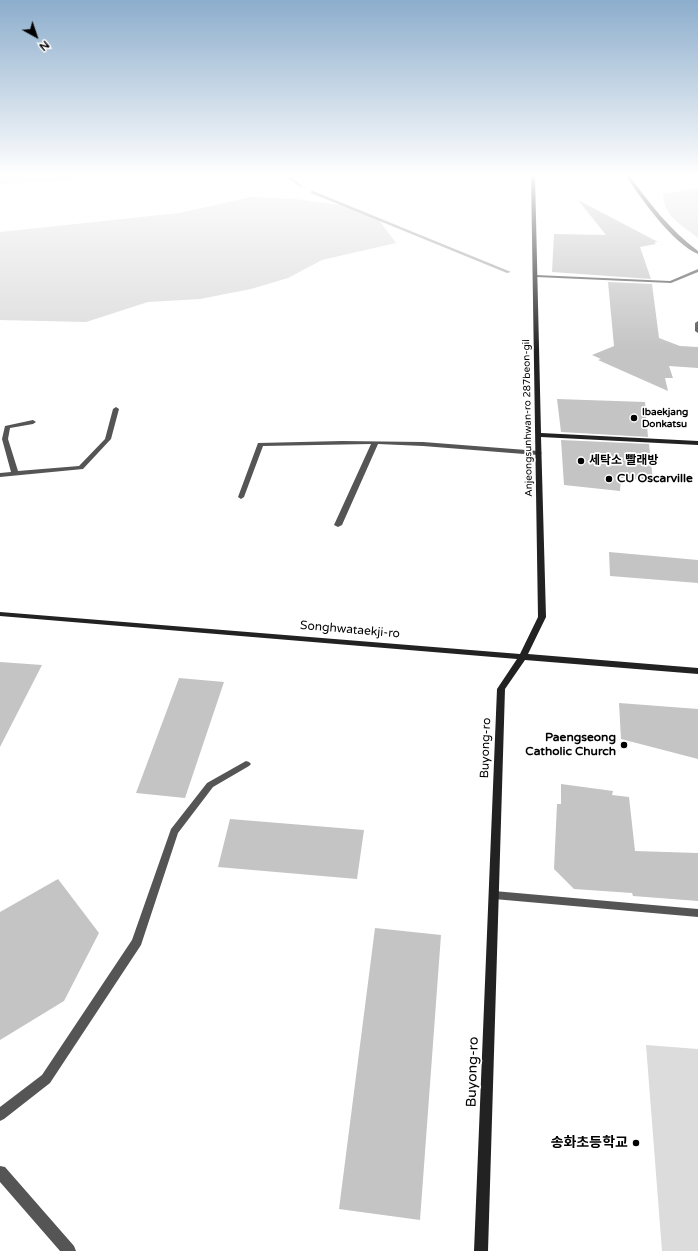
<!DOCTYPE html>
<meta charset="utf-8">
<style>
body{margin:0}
#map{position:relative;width:698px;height:1251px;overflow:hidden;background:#fff;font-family:"Varela Round",sans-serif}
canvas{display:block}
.north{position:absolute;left:16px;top:16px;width:40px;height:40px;-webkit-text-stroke:3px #fff;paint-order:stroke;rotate:140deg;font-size:11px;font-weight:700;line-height:16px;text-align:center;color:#000}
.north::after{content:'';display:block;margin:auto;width:14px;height:18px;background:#000;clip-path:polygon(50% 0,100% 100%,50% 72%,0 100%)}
</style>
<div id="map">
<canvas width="698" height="1251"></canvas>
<div class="north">N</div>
</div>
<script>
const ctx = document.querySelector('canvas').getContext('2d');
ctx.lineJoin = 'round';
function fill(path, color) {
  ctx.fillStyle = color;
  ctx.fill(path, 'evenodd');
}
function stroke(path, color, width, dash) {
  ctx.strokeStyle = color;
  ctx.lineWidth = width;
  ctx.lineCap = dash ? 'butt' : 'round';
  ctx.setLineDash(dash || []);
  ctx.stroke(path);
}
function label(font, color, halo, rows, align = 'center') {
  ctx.font = font + ' "Varela Round","Noto Sans KR",sans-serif';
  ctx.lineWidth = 3.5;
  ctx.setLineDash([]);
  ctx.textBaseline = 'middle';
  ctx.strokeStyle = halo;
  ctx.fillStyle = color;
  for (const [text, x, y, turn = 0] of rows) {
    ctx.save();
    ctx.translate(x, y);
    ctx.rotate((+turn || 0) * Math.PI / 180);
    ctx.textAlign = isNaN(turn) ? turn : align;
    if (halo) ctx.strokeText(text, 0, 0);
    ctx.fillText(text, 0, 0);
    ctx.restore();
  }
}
fill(new Path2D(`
 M 0,175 L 93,175 L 72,180 L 0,184 Z
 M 698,188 L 698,238 C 683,226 663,216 663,194 Z
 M 251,197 L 295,199 L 340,205 L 379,220 L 396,243 L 322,260 L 288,278 L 251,289 L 200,299 L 148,302 L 86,322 L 0,320 L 0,232 L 179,213 Z
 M 646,1045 L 698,1049 L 698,1251 L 662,1251 Z`), '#dcdcdc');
fill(new Path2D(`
 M 283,175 L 288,175 L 303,186 L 300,187 Z
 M 311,191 L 313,191 L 511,272 L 507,273 L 311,193 Z`), '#a3a3a3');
fill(new Path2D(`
 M 578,200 L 658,242 L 654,242 L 656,244 L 640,247 L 651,279 L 552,272 L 554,234 L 606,235 Z
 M 608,282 L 652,284 L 659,338 L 680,346 L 698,347 L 698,368 L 669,366 L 673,378 L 665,378 L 668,391 L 598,360 L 601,359 L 592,355 L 614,346 Z
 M 557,399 L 645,402 L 648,437 L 561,432 Z
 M 561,440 L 649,444 L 653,481 L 621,478 L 620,491 L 564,485 Z
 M 609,552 L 698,560 L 698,583 L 610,576 Z
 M 0,662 L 42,665 L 0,747 Z
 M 179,678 L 224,682 L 185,798 L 136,793 Z
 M 619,703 L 698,709 L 698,759 L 621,739 Z
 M 561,784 L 613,791 L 612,795 L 629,797 L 635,851 L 698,853 L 698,901 L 633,896 L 632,893 L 574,889 L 554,869 L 557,804 L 561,804 Z
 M 230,819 L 364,830 L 357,879 L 218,867 Z
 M 58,879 L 99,933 L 64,1001 L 0,1040 L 0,912 Z
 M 375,928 L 441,935 L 420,1220 L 339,1209 Z`), '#c4c4c4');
fill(new Path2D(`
 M 116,407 L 119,409 L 111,439 L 83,469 L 0,477 L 0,473 L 11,472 L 2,439 L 5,426 L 33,420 L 36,422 L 33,424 L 10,428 L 8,439 L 18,471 L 79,466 L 105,439 L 113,409 Z
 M 342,441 L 423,442 L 539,451 L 542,453 L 539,455 L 524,454 L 423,446 L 378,444 L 342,525 L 338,527 L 334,525 L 371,444 L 263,446 L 244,497 L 241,499 L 238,497 L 258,443 Z
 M 246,761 L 249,762 L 251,764 L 249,766 L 213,787 L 178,833 L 141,945 L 50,1083 L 4,1119 L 0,1121 L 0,1107 L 42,1075 L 132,940 L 171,829 L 207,783 Z
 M 0,1166 L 5,1167 L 74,1246 L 76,1251 L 60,1251 L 0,1182 Z`), '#555');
fill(new Path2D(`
 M 625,175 L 629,175 C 649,203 670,230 698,251 L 698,254 C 671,242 642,199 625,175 Z
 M 698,269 L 698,272 L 671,283 L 536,277 L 534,276 L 536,275 L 670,281 Z
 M 698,321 L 698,333 L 695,331 L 695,323 Z
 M 494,891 L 698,909 L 698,917 L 494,899 L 490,898 L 489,895 L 490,892 Z`), '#555');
fill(new Path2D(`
 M 531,175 L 535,175 L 541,433 L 698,441 L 698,445 L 541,437 L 546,617 L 528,654 L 698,668 L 698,674 L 525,660 L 505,689 L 488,1251 L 474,1251 L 497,689 L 517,659 L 0,616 L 0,612 L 520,654 L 538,617 Z`), '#222');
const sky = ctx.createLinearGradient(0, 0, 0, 350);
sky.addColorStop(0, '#8cadcc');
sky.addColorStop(0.5, '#fff');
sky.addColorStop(1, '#ffffff00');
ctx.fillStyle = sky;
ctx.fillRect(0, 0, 698, 350);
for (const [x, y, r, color] of [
 [634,418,4,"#000"],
 [581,461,4,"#000"],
 [609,479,4,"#000"],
 [624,745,4,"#000"],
 [636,1143,4,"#000"]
]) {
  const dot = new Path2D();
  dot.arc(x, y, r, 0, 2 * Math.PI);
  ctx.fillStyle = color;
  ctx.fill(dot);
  stroke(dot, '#fff', 1.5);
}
label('bold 10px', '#000', '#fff', [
 ["Ibaekjang",642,412],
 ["Donkatsu",642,424]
], 'left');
label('10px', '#000', '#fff', [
 ["Anjeongsunhwan-ro 287beon-gil",528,418,-91]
]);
label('bold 12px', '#000', '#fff', [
 ["세탁소 빨래방",589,461],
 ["CU Oscarville",617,479],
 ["Paengseong",616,738,"right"],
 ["Catholic Church",616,752,"right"]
], 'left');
label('12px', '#000', '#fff', [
 ["Songhwataekji-ro",350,630,5],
 ["Buyong-ro",486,748,-88]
]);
label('14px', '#000', '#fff', [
 ["Buyong-ro",473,1072,-88]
]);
label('bold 14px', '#000', '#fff', [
 ["송화초등학교",628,1143]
], 'right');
</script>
